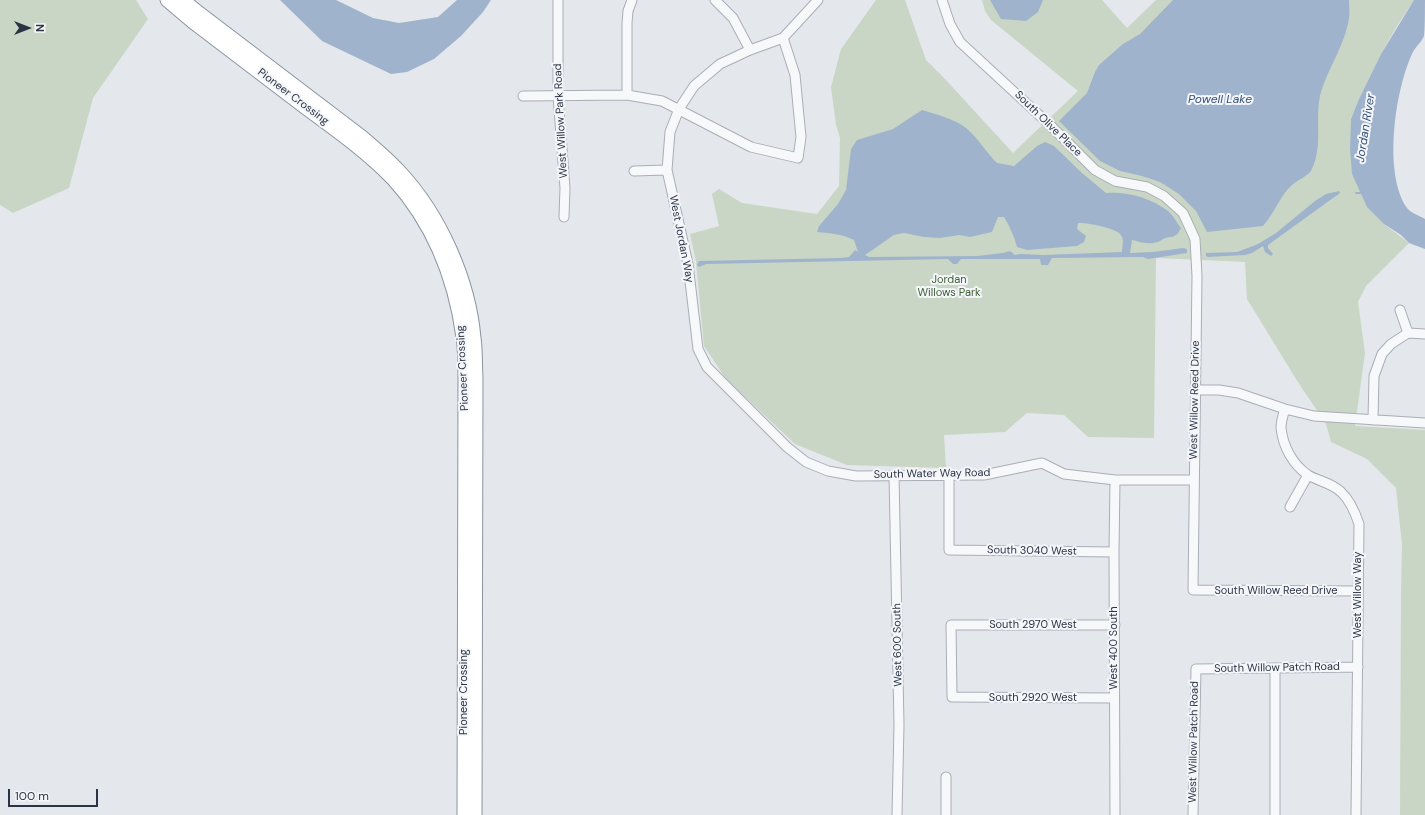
<!DOCTYPE html>
<style>
body{margin:0}
#map{position:relative;width:1425px;height:815px;overflow:hidden;background:#e4e7ec;font-family:"DM Sans",sans-serif}
canvas{display:block}
.north{position:absolute;left:8px;top:8px;width:40px;height:40px;-webkit-text-stroke:3px #f4f6f9;paint-order:stroke;rotate:90deg;font-size:11px;font-weight:700;line-height:16px;text-align:center;color:#2b3445}
.north::after{content:'';display:block;margin:auto;width:14px;height:18px;background:#2b3445;clip-path:polygon(50% 0,100% 100%,50% 72%,0 100%)}
.scale{position:absolute;left:8px;top:789px;width:90px;height:18px;box-sizing:border-box;border:2px solid #2b3445;border-top:0;padding-left:5px;font-size:12px;line-height:14px;white-space:nowrap;color:#2b3445;-webkit-text-stroke:3px #f4f6f9;paint-order:stroke}
</style>
<div id="map">
<canvas width="1425" height="815"></canvas>
<div class="north">N</div>
<div class="scale">100 m</div>
</div>
<script>
const ctx = document.querySelector('canvas').getContext('2d');
ctx.lineJoin = 'round';
function fill(path, color) {
  ctx.fillStyle = color;
  ctx.fill(path, 'evenodd');
}
function stroke(path, color, width, dash) {
  ctx.strokeStyle = color;
  ctx.lineWidth = width;
  ctx.lineCap = dash ? 'butt' : 'round';
  ctx.setLineDash(dash || []);
  ctx.stroke(path);
}
function label(font, color, halo, rows, align = 'center') {
  ctx.font = font + ' "DM Sans",sans-serif';
  ctx.lineWidth = 4;
  ctx.setLineDash([]);
  ctx.textBaseline = 'middle';
  ctx.strokeStyle = halo;
  ctx.fillStyle = color;
  for (const [text, x, y, turn = 0] of rows) {
    ctx.save();
    ctx.translate(x, y);
    ctx.rotate((+turn || 0) * Math.PI / 180);
    ctx.textAlign = isNaN(turn) ? turn : align;
    if (halo) ctx.strokeText(text, 0, 0);
    ctx.fillText(text, 0, 0);
    ctx.restore();
  }
}
fill(new Path2D(`
 M 0,0 L 136,0 L 148,19 L 93,98 L 69,188 L 13,213 L 0,205 Z
 M 876,0 L 905,0 L 926,60 L 945,79 L 1013,153 L 1078,91 L 991,20 L 985,11 L 982,0 L 1102,0 L 1127,28 L 1156,0 L 1414,0 L 1395,29 L 1381,54 L 1359,99 L 1351,119 L 1384,224 L 1409,243 L 1366,286 L 1358,302 L 1365,353 L 1355,426 L 1425,430 L 1425,815 L 1400,815 L 1401,593 L 1402,544 L 1396,488 L 1367,459 L 1331,442 L 1326,424 L 1296,379 L 1247,299 L 1245,262 L 1156,258 L 1154,438 L 1088,437 L 1064,415 L 1027,413 L 1005,432 L 944,435 L 946,468 L 847,465 L 795,444 L 726,379 L 704,346 L 696,262 L 690,234 L 719,226 L 712,194 L 719,189 L 742,203 L 817,214 L 839,186 L 840,138 L 836,125 L 831,87 L 841,49 Z`), '#c9d6c5');
fill(new Path2D(`
 M 280,0 L 336,0 L 373,18 L 399,23 L 438,17 L 457,0 L 491,0 L 483,12 L 461,36 L 434,59 L 407,72 L 391,74 L 322,41 Z
 M 990,0 L 1043,0 L 1038,12 L 1026,21 L 1001,19 Z
 M 1173,0 L 1349,0 C 1349,6 1350,13 1349,18 C 1345,46 1327,69 1320,96 C 1315,120 1323,146 1312,169 C 1309,176 1297,180 1291,186 C 1280,196 1274,214 1263,226 L 1207,232 L 1196,211 L 1179,194 L 1160,182 L 1142,176 L 1120,171 L 1100,161 L 1059,121 L 1087,93 L 1095,72 L 1099,65 L 1123,44 L 1140,34 Z
 M 1414,0 L 1425,0 C 1425,7 1425,31 1424,36 C 1421,43 1415,47 1412,54 C 1395,91 1383,173 1407,208 C 1411,213 1420,216 1425,219 L 1425,249 L 1409,243 L 1401,235 L 1384,224 L 1367,207 L 1352,174 L 1350,149 L 1351,119 L 1359,99 L 1381,54 Z
 M 922,110 C 935,114 955,119 966,128 C 978,138 986,152 997,163 L 1014,166 L 1037,146 L 1045,142 L 1054,146 L 1082,173 L 1106,193 C 1127,191 1151,198 1168,211 C 1173,215 1177,223 1181,228 C 1175,240 1172,235 1163,239 C 1161,240 1159,242 1157,242 C 1149,245 1140,242 1132,240 L 1130,253 L 1153,252 L 1183,248 L 1187,249 L 1187,253 L 1148,259 L 1143,257 L 1052,258 L 1048,265 L 1041,265 L 1040,259 L 961,259 L 957,264 L 953,264 L 948,259 L 706,264 L 699,267 L 697,265 L 699,261 L 840,258 L 849,257 L 855,250 L 858,252 L 854,240 C 842,234 829,233 817,232 L 819,226 L 838,204 L 846,190 L 851,149 L 857,140 L 893,129 ZM 998,217 L 1004,217 C 1010,227 1014,236 1017,247 L 1027,250 L 1077,246 L 1084,242 L 1086,236 L 1077,229 L 1078,223 C 1086,222 1115,228 1120,234 C 1125,239 1122,246 1122,252 L 1044,255 L 1020,254 L 1015,255 L 1010,251 L 1003,253 L 977,256 L 869,257 L 865,255 L 894,235 L 904,233 L 924,237 L 940,238 L 959,235 L 970,237 L 992,232 Z
 M 1339,191 L 1340,193 L 1268,245 L 1268,248 L 1273,254 L 1271,256 L 1265,252 L 1263,246 L 1252,253 L 1245,255 L 1208,257 L 1206,256 L 1206,253 L 1237,252 L 1258,244 L 1276,233 L 1315,201 L 1326,194 Z`), '#9fb4cc');
stroke(new Path2D(`
 M 1356,193 L 1363,193`), '#9fb4cc', 2);
const minor = new Path2D(`
 M 558,0 L 558,96 L 565,188 L 564,217
 M 715,0 L 733,18 L 750,50
 M 818,0 L 783,38 L 750,50 L 720,64 L 694,86 L 679,109 L 670,132 L 667,170 L 688,264 L 698,349 L 707,367 L 787,447 L 806,462 L 828,471 L 856,476 L 984,475 L 1042,463 L 1064,474 L 1115,480 L 1194,480
 M 942,0 L 950,24 L 960,42 L 1051,126 L 1095,170 L 1115,181 L 1147,187 L 1164,196 L 1183,213 L 1195,239 L 1197,276 L 1193,590 L 1358,591
 M 627,95 L 627,23 L 628,11 L 632,0
 M 523,96 L 627,95 L 662,101 L 751,147 L 798,158 L 801,137 L 795,75 L 783,38
 M 634,171 L 667,170
 M 1400,310 L 1408,333
 M 1195,390 L 1219,390 L 1238,393 L 1285,409 L 1314,416 L 1425,423
 M 1285,409 C 1283,415 1281,422 1281,428 C 1283,446 1292,464 1308,475 C 1318,481 1332,483 1341,492 C 1350,500 1355,512 1359,524 L 1356,815
 M 1373,420 L 1374,376 L 1382,354 L 1391,344 L 1408,333 L 1425,334
 M 894,475 L 899,725 L 897,815
 M 949,476 L 949,550 L 1114,552
 M 1290,507 L 1308,475
 M 1114,698 L 952,697 L 951,625 L 1115,625
 M 946,777 L 946,815
 M 1115,815 L 1114,552 L 1115,480
 M 1193,815 L 1196,669 L 1358,667
 M 1275,815 L 1275,668`);
const highway = new Path2D(`
 M 167,0 L 193,22 C 230,50 268,79 306,108 C 336,130 367,152 393,179 C 433,223 455,279 463,337 C 465,350 465,364 465,377 L 464,815
 M 183,0 L 199,13 L 362,137 C 375,148 388,159 400,172 C 440,215 469,280 474,338 C 476,351 475,364 476,378 L 475,815`);
stroke(minor, '#a9aeb7', 11);
stroke(highway, '#8b94a3', 15);
stroke(minor, '#f7f8fa', 9);
stroke(highway, '#fff', 13);
label('11px', '#2b3445', '#f4f6f9', [
 ["Pioneer Crossing",293,97,37],
 ["West Willow Park Road",561,121,-93],
 ["South Olive Place",1048,124,44],
 ["West Jordan Way",681,239,79],
 ["Pioneer Crossing",463,368,-93],
 ["West Willow Reed Drive",1195,400,-89],
 ["South Water Way Road",932,474,-1],
 ["South 3040 West",1032,551,1],
 ["South Willow Reed Drive",1276,591],
 ["West Willow Way",1358,595,-90],
 ["South 2970 West",1033,625],
 ["West 600 South",898,645,-91],
 ["West 400 South",1114,648,-90],
 ["South Willow Patch Road",1277,668,-1],
 ["Pioneer Crossing",464,692,-90],
 ["South 2920 West",1033,698],
 ["West Willow Patch Road",1194,742,-89]
]);
label('11px', '#3f6138', '#f4f6f9', [
 ["Jordan",949,280],
 ["Willows Park",949,293]
]);
label('italic 12px', '#34527a', '#f4f6f9', [
 ["Powell Lake",1220,100],
 ["Jordan River",1366,128,-81]
]);
</script>
